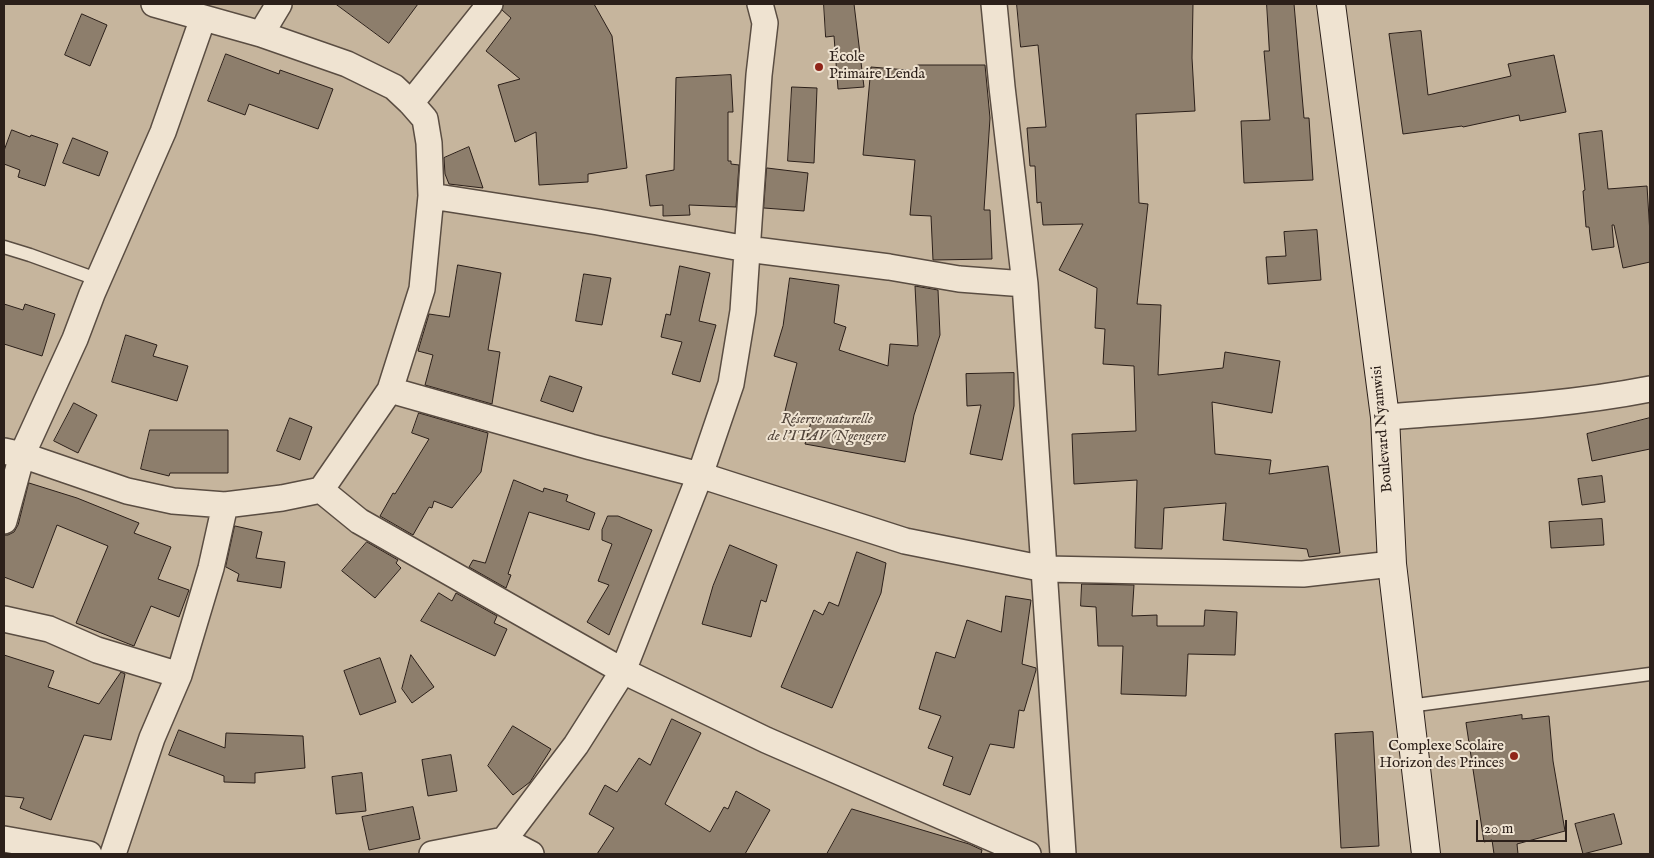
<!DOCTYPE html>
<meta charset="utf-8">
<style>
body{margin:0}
#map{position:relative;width:1654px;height:858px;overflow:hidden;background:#e6d4b8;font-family:"IM FELL English",serif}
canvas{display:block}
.frame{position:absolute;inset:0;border:5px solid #2c201a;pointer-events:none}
.scale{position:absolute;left:1476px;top:820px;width:91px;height:22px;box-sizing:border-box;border:2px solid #2c201a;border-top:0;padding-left:6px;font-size:15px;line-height:18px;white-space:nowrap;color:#2c201a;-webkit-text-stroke:4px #efe3d1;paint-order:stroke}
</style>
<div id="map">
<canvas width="1654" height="858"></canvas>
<div class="frame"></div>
<div class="scale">20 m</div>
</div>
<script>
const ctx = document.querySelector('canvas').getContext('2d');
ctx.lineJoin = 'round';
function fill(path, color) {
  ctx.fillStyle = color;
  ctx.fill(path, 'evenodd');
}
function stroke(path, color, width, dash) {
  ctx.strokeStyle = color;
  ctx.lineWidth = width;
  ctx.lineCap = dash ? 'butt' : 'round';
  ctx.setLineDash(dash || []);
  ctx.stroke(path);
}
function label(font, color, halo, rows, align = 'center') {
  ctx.font = font + ' "IM FELL English",serif';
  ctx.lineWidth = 4;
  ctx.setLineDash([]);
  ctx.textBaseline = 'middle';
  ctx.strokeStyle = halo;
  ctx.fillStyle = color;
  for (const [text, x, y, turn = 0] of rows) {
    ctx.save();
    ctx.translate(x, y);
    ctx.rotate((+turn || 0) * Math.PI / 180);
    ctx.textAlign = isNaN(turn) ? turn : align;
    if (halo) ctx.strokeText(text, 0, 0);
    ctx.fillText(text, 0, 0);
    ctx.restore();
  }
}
fill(new Path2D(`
 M 4,4 L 1650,4 L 1650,854 L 4,854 Z`), '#c6b59d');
const building = new Path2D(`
 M 336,4 L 418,4 L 389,43 Z
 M 504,4 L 594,4 L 612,36 L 627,168 L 588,174 L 588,182 L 539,185 L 536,132 L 515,142 L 498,85 L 520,79 L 486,51 L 511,18 L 502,10 Z
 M 824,4 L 854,4 L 864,87 L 838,89 L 834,36 L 826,37 Z
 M 1017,4 L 1193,4 L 1192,58 L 1195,111 L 1136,114 L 1139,203 L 1148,204 L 1137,304 L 1161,305 L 1158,375 L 1223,368 L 1225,352 L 1280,361 L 1272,413 L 1212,402 L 1215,454 L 1271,460 L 1269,474 L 1328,466 L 1340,553 L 1309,557 L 1307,549 L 1223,540 L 1226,503 L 1164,508 L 1162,549 L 1135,548 L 1137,480 L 1074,484 L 1072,434 L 1136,431 L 1134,366 L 1103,364 L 1105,329 L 1095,328 L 1097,288 L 1059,270 L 1083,224 L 1043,225 L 1041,202 L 1037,203 L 1035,166 L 1030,166 L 1027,128 L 1046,127 L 1038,45 L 1021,47 Z
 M 1267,4 L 1294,4 L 1304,118 L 1309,118 L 1313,180 L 1244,183 L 1241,121 L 1270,120 L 1264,51 L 1269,51 Z
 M 82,14 L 107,25 L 90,66 L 65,55 Z
 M 1421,31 L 1428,95 L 1511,76 L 1508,64 L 1554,55 L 1566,112 L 1520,121 L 1519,115 L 1463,127 L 1462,126 L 1403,134 L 1389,34 Z
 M 226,54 L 279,74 L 280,70 L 333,89 L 318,129 L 249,104 L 245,115 L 208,101 Z
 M 918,65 L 985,65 L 990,118 L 984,210 L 990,210 L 992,259 L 933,260 L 931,216 L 910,215 L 915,160 L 863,155 L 871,67 L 919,71 Z
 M 731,75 L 733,112 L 728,112 L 728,161 L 731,161 L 731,164 L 739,165 L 736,207 L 689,205 L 690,215 L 663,216 L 663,205 L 650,206 L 646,175 L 674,170 L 676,78 Z
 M 792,87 L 817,88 L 814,163 L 788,161 Z
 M 12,130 L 30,137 L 31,135 L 58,144 L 45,186 L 18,177 L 20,170 L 4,164 L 4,151 Z
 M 1602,131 L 1608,189 L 1647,186 L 1650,234 L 1650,262 L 1623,268 L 1614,225 L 1612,225 L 1614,247 L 1592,250 L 1589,227 L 1586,227 L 1583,191 L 1585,190 L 1579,134 Z
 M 73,138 L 108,152 L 99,176 L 63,163 Z
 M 469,147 L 483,188 L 449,184 L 445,174 L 444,158 Z
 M 767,168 L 808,173 L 804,211 L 764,208 Z
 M 1317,230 L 1321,280 L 1268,284 L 1266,257 L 1286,256 L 1284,232 Z
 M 458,265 L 501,273 L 488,350 L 500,352 L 492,404 L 425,385 L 433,355 L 418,351 L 429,314 L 449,317 Z
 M 680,266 L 710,273 L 699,321 L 716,325 L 700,382 L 672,374 L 682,342 L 661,337 L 666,314 L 670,315 Z
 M 584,274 L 611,278 L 602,325 L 576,321 Z
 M 790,278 L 839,285 L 834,323 L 846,327 L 839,350 L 888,366 L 890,344 L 918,346 L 915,286 L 938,290 L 940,335 L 914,415 L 905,462 L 805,444 L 811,422 L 784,415 L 797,363 L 774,356 L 783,326 Z
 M 4,304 L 23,310 L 25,304 L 55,314 L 42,356 L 4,344 Z
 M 126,335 L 157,345 L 153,356 L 188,366 L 177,401 L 112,382 Z
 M 1014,373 L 1014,406 L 1002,460 L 970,454 L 981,405 L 967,406 L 966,374 Z
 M 550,376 L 582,387 L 573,412 L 541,401 Z
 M 74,403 L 97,415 L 78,453 L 54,441 Z
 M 419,413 L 488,433 L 481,472 L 452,508 L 434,501 L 432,508 L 429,507 L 413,535 L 380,516 L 393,493 L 395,494 L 429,439 L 412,433 Z
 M 290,418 L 312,427 L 300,460 L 277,451 Z
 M 1650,418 L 1650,449 L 1592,461 L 1587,434 Z
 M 150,430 L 228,430 L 228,473 L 170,473 L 169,476 L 141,469 Z
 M 1602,476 L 1605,502 L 1582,505 L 1578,479 Z
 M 514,480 L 543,492 L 544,488 L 568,495 L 566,501 L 595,513 L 589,530 L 529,512 L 508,574 L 511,575 L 506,588 L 469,567 L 473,560 L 485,563 Z
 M 29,483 L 77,498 L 139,523 L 134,533 L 171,547 L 158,579 L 189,590 L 179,617 L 151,606 L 134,646 L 76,623 L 108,546 L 57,525 L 33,588 L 4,577 L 4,535 L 8,535 L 14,532 L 18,525 Z
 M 608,516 L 618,516 L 652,530 L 609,635 L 587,622 L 609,585 L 598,581 L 612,544 L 602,540 L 602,530 Z
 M 1602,519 L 1604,545 L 1551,548 L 1549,522 Z
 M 235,526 L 262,532 L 256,558 L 285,562 L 281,588 L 237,581 L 239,574 L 226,567 Z
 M 367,542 L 398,560 L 396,563 L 401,568 L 375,598 L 342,571 Z
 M 730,545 L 777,565 L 766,602 L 761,600 L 751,637 L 702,624 L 713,586 Z
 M 857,552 L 886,563 L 881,593 L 832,708 L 781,687 L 814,610 L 823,615 L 829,602 L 838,606 Z
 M 1082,584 L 1134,585 L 1132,616 L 1157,615 L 1157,626 L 1204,626 L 1205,610 L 1237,612 L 1235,655 L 1188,654 L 1186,696 L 1121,694 L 1123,646 L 1098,646 L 1096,607 L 1081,606 Z
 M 439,593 L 452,601 L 456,593 L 497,616 L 494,623 L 507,629 L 495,656 L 421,621 Z
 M 1006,596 L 1031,600 L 1022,664 L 1036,668 L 1036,670 L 1024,711 L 1019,710 L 1014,748 L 990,744 L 970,795 L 943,785 L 953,757 L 928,748 L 941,716 L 919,709 L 936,652 L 955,658 L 967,620 L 1001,632 Z
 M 4,655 L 54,671 L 48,687 L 99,704 L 121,672 L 125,674 L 111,740 L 84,735 L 51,820 L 20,808 L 24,798 L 4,796 Z
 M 411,655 L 434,687 L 412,703 L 402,689 Z
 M 380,658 L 396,702 L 360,715 L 344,671 Z
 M 1522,715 L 1522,719 L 1549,716 L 1553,761 L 1565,831 L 1517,844 L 1518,854 L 1494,854 L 1492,840 L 1484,842 L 1466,723 Z
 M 672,719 L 701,733 L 665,804 L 710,832 L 724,807 L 728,809 L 736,791 L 770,810 L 745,854 L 746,854 L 597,854 L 614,828 L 589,814 L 605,785 L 617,792 L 639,758 L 650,765 Z
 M 513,726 L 551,749 L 530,782 L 513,795 L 488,766 Z
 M 179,730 L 225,748 L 226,733 L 303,736 L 305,768 L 255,773 L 255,783 L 224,782 L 224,776 L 169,755 Z
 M 1373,732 L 1379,846 L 1341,848 L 1335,734 Z
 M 451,755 L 457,791 L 428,796 L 422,760 Z
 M 362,773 L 366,811 L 336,814 L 332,777 Z
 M 413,807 L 420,839 L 369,850 L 362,817 Z
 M 852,809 L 969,844 L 982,850 L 981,854 L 827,854 Z
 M 1614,814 L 1622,844 L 1583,854 L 1575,824 Z`);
fill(building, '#8d7e6c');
stroke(building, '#2c201a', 1);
const service = new Path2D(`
 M 4,247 L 30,255 L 99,280
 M 1409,706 L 1650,674`);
const minor = new Path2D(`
 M 994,4 L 1002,87 L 1025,284 L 1063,854
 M 261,34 L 279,4
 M 411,103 L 490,4
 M 431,196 L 598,222 L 747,249 L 889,267 L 959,279 L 1025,284
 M 390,390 L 591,447 L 700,475 L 905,541 L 1045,569 L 1303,574 L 1392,564
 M 1385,417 C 1473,410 1563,406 1650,389
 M 4,451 L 22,455 L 127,491 L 173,501 L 225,505 L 282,498 L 321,490 L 390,390 L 422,289 L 431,196 L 429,143 L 425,119 L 411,103 L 394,87 L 347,64 L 261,34 L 154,4
 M 321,490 L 359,521 L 623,671 L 766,740 L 1028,854
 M 4,521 L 22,455 L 75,339 L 92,294 L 163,132 L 203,18
 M 4,619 L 49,629 L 97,650 L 179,675
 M 4,839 L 89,854
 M 113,854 L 152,738 L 179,675 L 211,568 L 225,505
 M 432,854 L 504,840 L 531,854
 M 507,854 L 504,840 L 576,745 L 623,671 L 700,475 L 731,384 L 743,311 L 759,75 L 765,23 L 760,4`);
const secondary = new Path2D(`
 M 1331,4 L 1385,417 L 1392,564 L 1426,854`);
stroke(service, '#5a4d42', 15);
stroke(minor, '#5a4d42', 28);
stroke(secondary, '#2c201a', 30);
stroke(service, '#efe3d1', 12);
stroke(minor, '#efe3d1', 25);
stroke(secondary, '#efe3d1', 28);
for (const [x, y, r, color] of [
 [819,67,5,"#8f2418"],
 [1514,756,5,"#8f2418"]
]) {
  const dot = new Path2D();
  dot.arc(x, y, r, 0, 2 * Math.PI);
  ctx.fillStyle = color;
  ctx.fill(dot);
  stroke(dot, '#efe3d1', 2);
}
label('15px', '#2c201a', '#efe3d1', [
 ["École",829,58],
 ["Primaire Lenda",829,75],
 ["Complexe Scolaire",1504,747,"right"],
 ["Horizon des Princes",1504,764,"right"]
], 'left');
label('italic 15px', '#52453b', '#efe3d1', [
 ["Réserve naturelle",827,420],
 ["de l'ITAV (Ngengere",827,437]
]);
label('15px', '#2c201a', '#efe3d1', [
 ["Boulevard Nyamwisi",1383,429,-95]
]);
</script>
